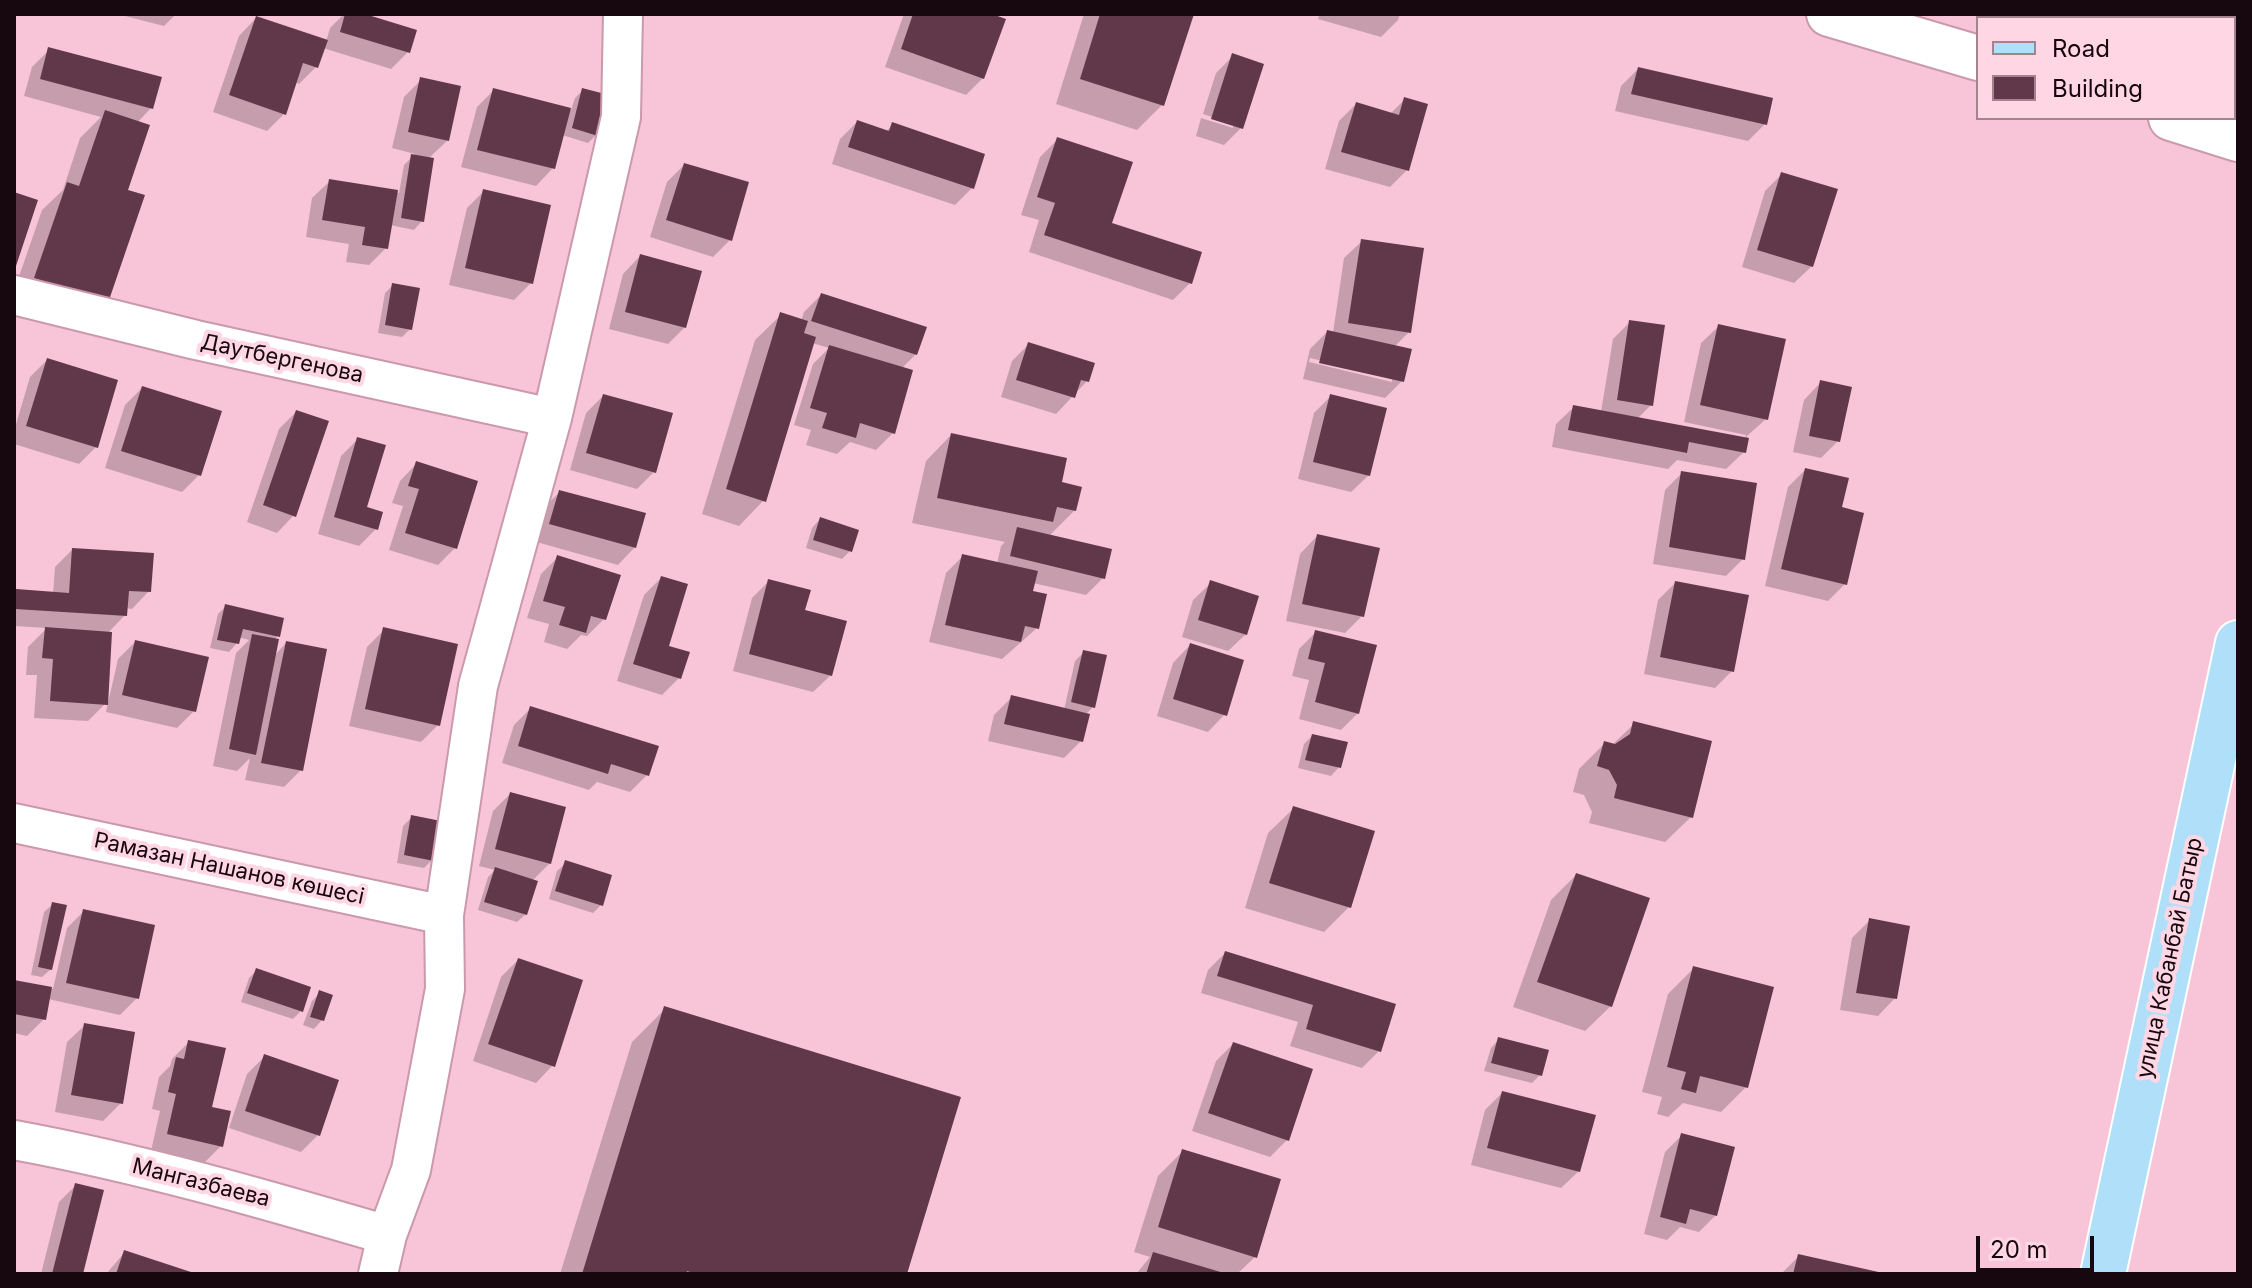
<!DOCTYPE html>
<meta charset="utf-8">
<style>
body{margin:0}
#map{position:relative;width:2252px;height:1288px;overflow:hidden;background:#f8c5d8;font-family:Inter,sans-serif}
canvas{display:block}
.frame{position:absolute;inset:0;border:16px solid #17070e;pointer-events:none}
.legend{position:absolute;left:1976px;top:16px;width:260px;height:104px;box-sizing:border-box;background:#ffd6e4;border:2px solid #a2838e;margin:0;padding:10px 14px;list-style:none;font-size:24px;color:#17070e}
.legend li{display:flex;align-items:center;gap:16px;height:40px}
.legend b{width:40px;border:2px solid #a2838e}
.scale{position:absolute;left:1976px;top:1236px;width:118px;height:36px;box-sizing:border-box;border:4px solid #17070e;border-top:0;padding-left:10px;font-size:24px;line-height:28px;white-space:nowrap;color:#17070e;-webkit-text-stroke:6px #ffd6e4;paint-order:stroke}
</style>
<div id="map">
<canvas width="2252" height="1288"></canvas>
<div class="frame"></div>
<ul class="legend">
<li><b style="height:10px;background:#b0dffa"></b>Road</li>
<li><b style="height:22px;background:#613849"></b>Building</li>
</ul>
<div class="scale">20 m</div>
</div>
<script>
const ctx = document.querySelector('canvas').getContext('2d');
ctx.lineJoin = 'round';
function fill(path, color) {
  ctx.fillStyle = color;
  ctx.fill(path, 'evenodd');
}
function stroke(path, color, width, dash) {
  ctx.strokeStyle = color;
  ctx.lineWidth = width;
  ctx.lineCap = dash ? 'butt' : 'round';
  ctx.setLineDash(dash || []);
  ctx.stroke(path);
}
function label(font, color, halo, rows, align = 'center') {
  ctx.font = font + ' Inter,sans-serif';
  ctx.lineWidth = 8;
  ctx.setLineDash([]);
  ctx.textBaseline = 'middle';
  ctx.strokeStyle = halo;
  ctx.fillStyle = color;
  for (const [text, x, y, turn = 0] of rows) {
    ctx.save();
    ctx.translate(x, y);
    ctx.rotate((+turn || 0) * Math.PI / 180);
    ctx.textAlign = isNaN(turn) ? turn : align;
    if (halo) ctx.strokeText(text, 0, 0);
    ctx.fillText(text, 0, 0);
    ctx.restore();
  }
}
fill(new Path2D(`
 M 117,14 L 176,14 L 164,26 Z
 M 344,14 L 359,14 L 408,52 L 391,69 L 323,48 L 316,67 L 299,84 L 295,82 L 284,114 L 267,131 L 213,112 L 239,36 L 256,18 L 326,42 L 330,28 Z
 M 904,14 L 986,14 L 983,78 L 966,95 L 885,67 Z
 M 1084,14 L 1191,14 L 1163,104 L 1137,130 L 1056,104 Z
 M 1320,14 L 1400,14 L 1398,20 L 1381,37 L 1318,19 Z
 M 49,50 L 151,108 L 137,123 L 106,302 L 14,291 L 42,210 L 63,190 L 80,138 L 101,117 L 24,96 L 32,67 Z
 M 1233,56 L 1241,128 L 1224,145 L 1196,136 L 1201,118 L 1233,128 L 1233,124 L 1203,114 L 1216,73 Z
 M 1638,69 L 1765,124 L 1748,141 L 1615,111 L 1621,86 Z
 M 421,80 L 448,140 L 428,159 L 422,221 L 414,230 L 390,225 L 386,248 L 369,265 L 346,262 L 349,244 L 306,237 L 312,198 L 330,181 L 399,193 L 404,165 L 415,154 L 392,148 L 404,97 Z
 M 494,90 L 571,110 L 575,98 L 583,90 L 597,134 L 588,143 L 562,135 L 553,168 L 536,186 L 461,167 L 477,107 Z
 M 1405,99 L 1407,170 L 1390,187 L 1325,169 L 1339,121 L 1356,104 L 1390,114 Z
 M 857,122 L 886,132 L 892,125 L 972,188 L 955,205 L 832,164 L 840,139 Z
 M 1057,140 L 1110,224 L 1190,283 L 1173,300 L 1029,252 L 1039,220 L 1021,215 L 1040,157 Z
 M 684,165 L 730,240 L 713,257 L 650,237 L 667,182 Z
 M 1782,174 L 1812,266 L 1794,283 L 1742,267 L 1765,191 Z
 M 484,191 L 531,283 L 514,300 L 449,285 L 467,208 Z
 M 1362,241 L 1409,332 L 1394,347 L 1402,381 L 1385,398 L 1303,379 L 1310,349 L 1327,332 L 1333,333 L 1344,258 ZM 1310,358 L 1392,377 L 1392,382 L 1309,362 Z
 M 640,256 L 685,327 L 668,344 L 609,329 L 623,274 Z
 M 393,285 L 410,329 L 402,337 L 378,333 L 385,293 Z
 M 821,295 L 916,354 L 901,369 L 893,433 L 876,450 L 850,442 L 837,454 L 806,445 L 811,430 L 794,425 L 813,364 L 829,348 L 812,343 L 764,500 L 739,526 L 702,514 L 755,340 L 781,315 L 801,321 L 804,312 Z
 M 1630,322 L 1651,405 L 1637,419 L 1745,439 L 1746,435 L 1684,422 L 1701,343 L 1719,326 L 1766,419 L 1747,436 L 1744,452 L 1726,469 L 1677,460 L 1668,469 L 1552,447 L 1556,424 L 1574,407 L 1601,412 L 1613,339 Z
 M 1029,344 L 1087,381 L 1056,414 L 1001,397 L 1012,361 Z
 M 47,360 L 96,447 L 79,464 L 14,444 L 14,431 L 30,377 Z
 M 1821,382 L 1838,441 L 1821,458 L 1793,452 L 1804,400 Z
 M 142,388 L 199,475 L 182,492 L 105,468 L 125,405 Z
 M 603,396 L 654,472 L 637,489 L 570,470 L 586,413 Z
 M 1331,396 L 1369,475 L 1351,492 L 1298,479 L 1314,413 Z
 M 296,412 L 294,515 L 277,533 L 247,522 L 279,429 Z
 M 951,435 L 1060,483 L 1075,510 L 1049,536 L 1103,578 L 1086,595 L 1033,583 L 1031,592 L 1037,628 L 1002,659 L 929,642 L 946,573 L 963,556 L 997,564 L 1001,546 L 1005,542 L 912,523 L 926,461 Z
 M 358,439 L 365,509 L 376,529 L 359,546 L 318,534 L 341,456 Z
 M 417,463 L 455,548 L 438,565 L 389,550 L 403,506 L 392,503 L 400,481 Z
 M 1805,470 L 1840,509 L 1845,584 L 1828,601 L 1765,586 L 1788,487 Z
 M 1682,473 L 1743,559 L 1726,576 L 1653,564 L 1665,490 Z
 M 560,492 L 635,547 L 618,565 L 533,541 L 542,509 Z
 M 820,519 L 850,551 L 842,559 L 806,548 L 812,528 Z
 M 1317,536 L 1362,616 L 1345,633 L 1286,621 L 1300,554 Z
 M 72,550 L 149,591 L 132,609 L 126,608 L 125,615 L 107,634 L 106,703 L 88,721 L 34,718 L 37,675 L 26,675 L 28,647 L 47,628 L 14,626 L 14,594 L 17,591 L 53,594 L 55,567 Z
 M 558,557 L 604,619 L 587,636 L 581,635 L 567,649 L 544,642 L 549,624 L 527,618 L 541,574 Z
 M 661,578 L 666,647 L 679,678 L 662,695 L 617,681 L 644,595 Z
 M 769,581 L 803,611 L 831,675 L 813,692 L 733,671 L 752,598 Z
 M 1211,583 L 1246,634 L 1228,651 L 1182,637 L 1193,600 Z
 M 1675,583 L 1732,671 L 1715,688 L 1644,674 L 1658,600 Z
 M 226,606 L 278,636 L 274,640 L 274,656 L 286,643 L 301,770 L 284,787 L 245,780 L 250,758 L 237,771 L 213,766 L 236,653 L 249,640 L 238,637 L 237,643 L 229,652 L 210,648 L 218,614 Z
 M 384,630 L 438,725 L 421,742 L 349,726 L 367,647 Z
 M 1316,632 L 1358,713 L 1341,730 L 1299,719 L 1309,680 L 1292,676 L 1299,649 Z
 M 135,642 L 194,711 L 177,728 L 106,712 L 118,659 Z
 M 1190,645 L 1225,714 L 1208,732 L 1157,716 L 1173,663 Z
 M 1084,652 L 1093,707 L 1085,715 L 1081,741 L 1064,758 L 988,741 L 994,715 L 1011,698 L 1064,710 L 1075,661 Z
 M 531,708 L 647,775 L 630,792 L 597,782 L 589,790 L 502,763 L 514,725 Z
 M 1634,724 L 1691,817 L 1665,842 L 1589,823 L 1592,812 L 1584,795 L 1573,792 L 1579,769 L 1605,743 L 1612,745 Z
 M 1312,736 L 1339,767 L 1331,776 L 1298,768 L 1304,744 Z
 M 510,794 L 550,863 L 532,881 L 526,914 L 517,922 L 478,910 L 488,877 L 495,870 L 479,866 L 493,811 Z
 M 1294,808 L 1349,907 L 1324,932 L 1245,908 L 1268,833 Z
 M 412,817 L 432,860 L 424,868 L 397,863 L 403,826 Z
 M 566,863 L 601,905 L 593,913 L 549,899 L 557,871 Z
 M 1576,875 L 1611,1006 L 1585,1031 L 1513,1007 L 1551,900 Z
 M 53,904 L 51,969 L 42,977 L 31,975 L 44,912 Z
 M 84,911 L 137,998 L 120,1015 L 48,999 L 44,1019 L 27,1036 L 14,1033 L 14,982 L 53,989 L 67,928 Z
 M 1869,921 L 1895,998 L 1878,1016 L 1840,1010 L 1852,938 Z
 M 1225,953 L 1394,1005 L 1379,1051 L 1362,1068 L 1290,1046 L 1298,1022 L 1201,993 L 1208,970 Z
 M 518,960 L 553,1065 L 536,1083 L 473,1061 L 501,977 Z
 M 1694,968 L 1746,1087 L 1721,1112 L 1683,1103 L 1668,1117 L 1657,1114 L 1662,1097 L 1642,1092 L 1668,994 Z
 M 257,970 L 308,988 L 301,1011 L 293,1019 L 241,1002 L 249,978 Z
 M 320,993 L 322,1020 L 314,1029 L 303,1025 L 312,1001 Z
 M 665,1009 L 905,1274 L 560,1274 L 632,1042 Z
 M 85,1025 L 121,1103 L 103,1121 L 55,1112 L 67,1042 Z
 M 1499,1039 L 1540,1075 L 1532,1083 L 1484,1071 L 1491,1048 Z
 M 189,1042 L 221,1146 L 204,1163 L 151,1151 L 160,1111 L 152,1109 L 159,1077 L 170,1066 L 172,1059 Z
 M 1233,1044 L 1287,1140 L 1270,1157 L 1192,1131 L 1216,1061 Z
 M 265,1056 L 318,1135 L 301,1152 L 229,1128 L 247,1074 Z
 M 1502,1093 L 1579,1171 L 1561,1188 L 1471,1165 L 1485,1110 Z
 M 1682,1135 L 1716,1215 L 1699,1232 L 1680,1227 L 1667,1240 L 1644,1234 L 1665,1152 Z
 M 1183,1151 L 1255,1257 L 1237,1274 L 1136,1274 L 1150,1257 L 1134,1252 L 1158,1176 Z
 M 76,1185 L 81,1274 L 41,1274 L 59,1202 Z
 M 125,1252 L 190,1274 L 106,1274 Z
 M 1798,1257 L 1879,1274 L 1781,1274 Z`), '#0003');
fill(new Path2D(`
 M 345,14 L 365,14 L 417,30 L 410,53 L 340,32 Z
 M 913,14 L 992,14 L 1006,19 L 984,79 L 901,49 Z
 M 1100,14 L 1194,14 L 1164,106 L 1080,79 Z
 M 256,16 L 328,40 L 318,68 L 303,63 L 286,115 L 229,95 Z
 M 48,47 L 162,77 L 153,109 L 40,79 Z
 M 1232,53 L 1264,64 L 1243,129 L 1211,119 Z
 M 1638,67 L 1773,98 L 1767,125 L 1631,94 Z
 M 420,77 L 461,86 L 449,141 L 408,132 Z
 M 493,88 L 571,108 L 555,169 L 477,150 Z
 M 582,88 L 609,95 L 598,136 L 572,128 Z
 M 1404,97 L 1428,104 L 1409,171 L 1341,152 L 1356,102 L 1399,115 Z
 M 105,110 L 150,125 L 128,190 L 145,195 L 108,303 L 34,278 L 67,182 L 79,186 Z
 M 857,120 L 889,131 L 892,122 L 985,154 L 974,189 L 848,147 Z
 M 1057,137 L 1133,162 L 1112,223 L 1202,252 L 1192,284 L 1044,235 L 1055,203 L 1037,197 Z
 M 411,154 L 434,158 L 424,222 L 401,218 Z
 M 684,163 L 749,182 L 732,241 L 666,220 Z
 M 1781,172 L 1838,189 L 1813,267 L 1757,250 Z
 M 329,179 L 398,190 L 388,249 L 362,245 L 365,227 L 322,220 Z
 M 483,189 L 551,205 L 533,284 L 465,268 Z
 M 14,192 L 38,200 L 15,269 L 14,268 Z
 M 1361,239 L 1424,248 L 1411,333 L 1348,323 Z
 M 640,254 L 702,271 L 686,328 L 625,312 Z
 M 392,283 L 420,288 L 412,330 L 385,325 Z
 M 821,293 L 927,327 L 917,355 L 811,321 Z
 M 780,312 L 808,321 L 804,333 L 816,337 L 766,502 L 726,489 Z
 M 1629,320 L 1665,325 L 1653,406 L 1617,400 Z
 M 1718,324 L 1786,339 L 1768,420 L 1700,405 Z
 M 1327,330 L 1412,349 L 1404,382 L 1319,363 Z
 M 1028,342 L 1095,363 L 1089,382 L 1081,380 L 1075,398 L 1016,380 Z
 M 829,345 L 913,370 L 895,434 L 860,423 L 856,438 L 822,428 L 827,413 L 810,408 Z
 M 47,358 L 118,380 L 98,448 L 26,426 Z
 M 1820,380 L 1852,387 L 1840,442 L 1809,436 Z
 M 142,386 L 222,411 L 201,476 L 121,451 Z
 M 603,394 L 673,413 L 656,473 L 586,453 Z
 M 1330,394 L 1387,408 L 1370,476 L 1313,462 Z
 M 1573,405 L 1749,438 L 1746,453 L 1689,442 L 1687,453 L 1568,430 Z
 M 296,410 L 329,421 L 296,517 L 263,505 Z
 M 951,433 L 1067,458 L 1062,482 L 1082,487 L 1076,511 L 1057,507 L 1053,522 L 937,498 Z
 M 357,437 L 386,445 L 367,507 L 383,512 L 378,530 L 334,517 Z
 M 416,461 L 478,481 L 457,549 L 405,533 L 419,489 L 408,486 Z
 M 1805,468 L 1849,478 L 1842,507 L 1864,513 L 1847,585 L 1781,569 Z
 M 1681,471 L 1757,483 L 1745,560 L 1669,547 Z
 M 559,490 L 646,513 L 636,548 L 549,524 Z
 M 820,517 L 859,530 L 852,552 L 813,540 Z
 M 1017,527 L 1112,549 L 1105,579 L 1010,556 Z
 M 1317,534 L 1380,548 L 1364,617 L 1302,604 Z
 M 72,548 L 154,553 L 151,592 L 129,591 L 127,616 L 15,609 L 16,589 L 69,593 Z
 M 962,554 L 1038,571 L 1033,591 L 1047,594 L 1039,629 L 1025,626 L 1021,642 L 945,625 Z
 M 557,555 L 621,575 L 606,620 L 591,616 L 586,633 L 559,625 L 565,607 L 543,601 Z
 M 661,576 L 688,584 L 669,646 L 690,652 L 681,679 L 633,664 Z
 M 768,579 L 811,590 L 805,610 L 847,621 L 832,676 L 749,654 Z
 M 1210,580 L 1259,596 L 1247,635 L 1198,620 Z
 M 1675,581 L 1749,595 L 1734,672 L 1660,657 Z
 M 225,604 L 284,618 L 280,637 L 243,629 L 239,644 L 217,640 Z
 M 45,627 L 112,632 L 108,705 L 50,701 L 53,659 L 42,658 Z
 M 383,627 L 458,644 L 440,726 L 365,709 Z
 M 1315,630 L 1377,645 L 1359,714 L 1315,702 L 1325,663 L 1308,659 Z
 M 252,634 L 279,639 L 256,755 L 229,749 Z
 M 135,640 L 209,657 L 196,712 L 122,695 Z
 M 286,641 L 327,649 L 303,771 L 261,763 Z
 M 1190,643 L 1244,660 L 1227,716 L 1173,699 Z
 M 1083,650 L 1107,655 L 1095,708 L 1071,702 Z
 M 1011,695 L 1090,714 L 1083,742 L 1004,724 Z
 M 530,706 L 659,746 L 649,776 L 611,764 L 608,774 L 518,746 Z
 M 1633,721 L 1712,741 L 1693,818 L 1614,798 L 1617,785 L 1609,770 L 1597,766 L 1604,741 L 1615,744 L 1630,734 Z
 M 1312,734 L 1348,742 L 1341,768 L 1305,760 Z
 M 510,792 L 566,807 L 551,864 L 495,849 Z
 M 1293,806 L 1375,831 L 1351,908 L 1269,883 Z
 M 411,815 L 441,821 L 434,861 L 404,855 Z
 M 565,860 L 612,875 L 603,906 L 555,891 Z
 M 495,867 L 538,881 L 527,915 L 484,902 Z
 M 1576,873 L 1650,898 L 1612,1007 L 1537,982 Z
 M 52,902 L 67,905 L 52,970 L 38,967 Z
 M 83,909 L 155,925 L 139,999 L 66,983 Z
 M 1869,918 L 1910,926 L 1897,999 L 1856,993 Z
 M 1225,951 L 1396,1004 L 1381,1052 L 1306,1029 L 1313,1005 L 1217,976 Z
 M 518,958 L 583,980 L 555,1067 L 488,1044 Z
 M 1693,966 L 1774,987 L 1748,1088 L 1700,1076 L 1696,1093 L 1681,1089 L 1686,1072 L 1667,1067 Z
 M 256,968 L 311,987 L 303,1012 L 247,993 Z
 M 14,980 L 52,987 L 46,1020 L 14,1014 Z
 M 319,990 L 333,995 L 324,1021 L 310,1017 Z
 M 664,1006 L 961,1097 L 907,1274 L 696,1274 L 687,1271 L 687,1274 L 582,1274 Z
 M 84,1023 L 135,1032 L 123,1104 L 71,1095 Z
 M 1498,1037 L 1549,1050 L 1542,1076 L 1491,1063 Z
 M 188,1040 L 226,1048 L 212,1107 L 231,1111 L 223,1147 L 167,1134 L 176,1094 L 168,1092 L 176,1057 L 184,1059 Z
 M 1233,1042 L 1313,1069 L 1289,1141 L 1208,1113 Z
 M 264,1054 L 339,1080 L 320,1136 L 245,1111 Z
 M 1502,1091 L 1596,1115 L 1580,1172 L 1487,1148 Z
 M 1681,1133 L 1735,1147 L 1717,1216 L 1690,1209 L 1686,1224 L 1660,1217 Z
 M 1182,1149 L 1281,1179 L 1257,1258 L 1158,1227 Z
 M 75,1183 L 104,1190 L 83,1274 L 52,1274 Z
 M 124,1250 L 194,1273 L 194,1274 L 116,1274 Z
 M 1153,1252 L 1224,1273 L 1223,1274 L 1146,1274 Z
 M 1798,1254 L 1883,1273 L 1882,1274 L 1793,1274 Z`), '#613849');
const street = new Path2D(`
 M 14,295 L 196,340 L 552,418
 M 14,823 L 444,915
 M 14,1140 C 140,1163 264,1199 387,1235
 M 378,1274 L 387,1235 L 411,1170 L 445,989 L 444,915 L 478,686 L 552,418 L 621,117 L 623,14`);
const secondary = new Path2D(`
 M 1829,14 L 1978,58
 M 2171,118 L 2238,139`);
const primary = new Path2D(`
 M 2103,1274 L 2238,643`);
stroke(street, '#ca99ab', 42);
stroke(secondary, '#ca99ab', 48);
stroke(primary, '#fff', 48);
stroke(street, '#fff', 38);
stroke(secondary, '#fff', 44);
stroke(primary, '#b0dffa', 44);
label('22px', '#17070e', '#ffd6e4', [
 ["Даутбергенова",282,359,12],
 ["Рамазан Нашанов көшесі",229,869,12],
 ["улица Кабанбай Батыр",2170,958,-78],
 ["Мангазбаева",201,1183,14]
]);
</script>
